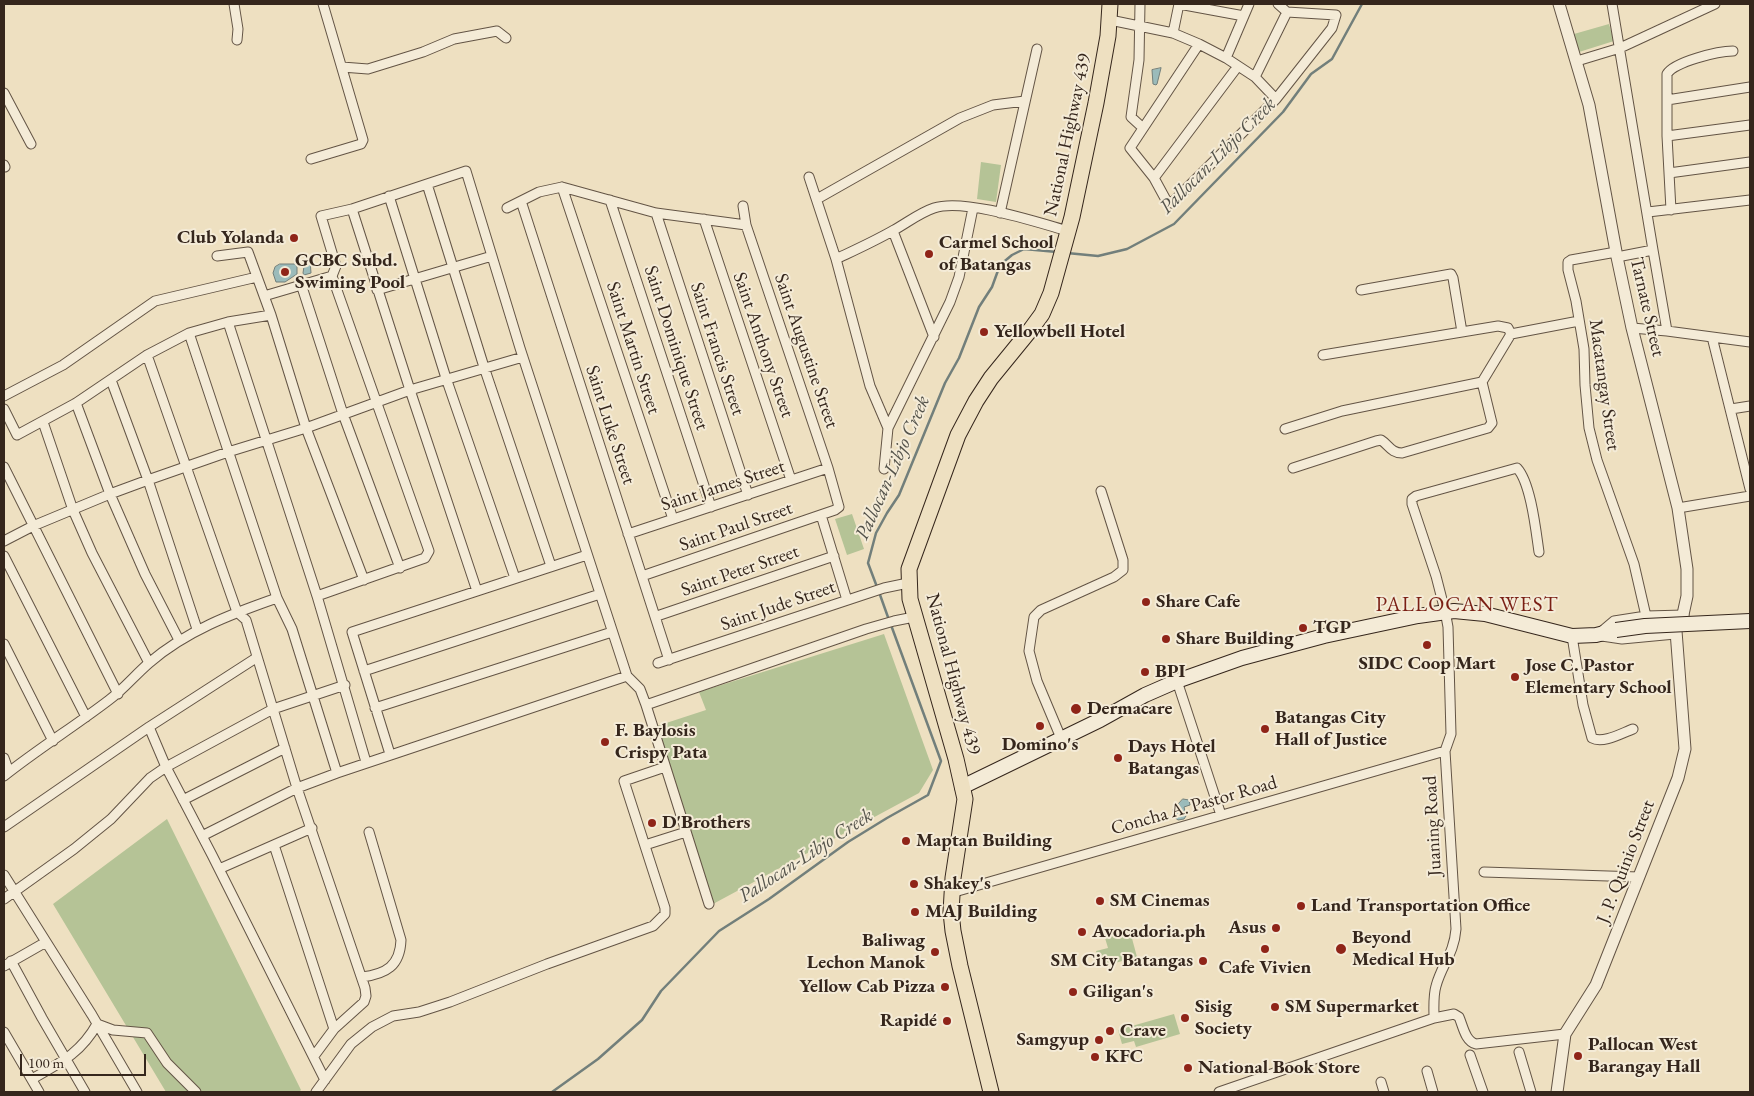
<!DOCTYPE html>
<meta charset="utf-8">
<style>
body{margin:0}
#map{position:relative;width:1754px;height:1096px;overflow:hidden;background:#eee0c1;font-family:"EB Garamond",serif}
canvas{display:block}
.frame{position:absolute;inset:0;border:5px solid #35261c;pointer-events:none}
.scale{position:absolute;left:20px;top:1054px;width:126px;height:22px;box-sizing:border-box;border:2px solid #35261c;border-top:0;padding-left:6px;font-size:15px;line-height:18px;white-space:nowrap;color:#35261c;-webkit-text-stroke:4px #f4ebd7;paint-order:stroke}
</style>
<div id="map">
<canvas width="1754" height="1096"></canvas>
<div class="frame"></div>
<div class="scale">100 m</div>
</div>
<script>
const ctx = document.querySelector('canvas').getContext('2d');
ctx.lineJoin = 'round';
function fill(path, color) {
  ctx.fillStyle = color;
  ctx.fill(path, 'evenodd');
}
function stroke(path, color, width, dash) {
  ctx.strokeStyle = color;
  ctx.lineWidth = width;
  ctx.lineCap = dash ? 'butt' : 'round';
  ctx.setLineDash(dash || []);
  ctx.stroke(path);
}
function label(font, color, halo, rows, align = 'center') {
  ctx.font = font + ' "EB Garamond",serif';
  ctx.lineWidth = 4;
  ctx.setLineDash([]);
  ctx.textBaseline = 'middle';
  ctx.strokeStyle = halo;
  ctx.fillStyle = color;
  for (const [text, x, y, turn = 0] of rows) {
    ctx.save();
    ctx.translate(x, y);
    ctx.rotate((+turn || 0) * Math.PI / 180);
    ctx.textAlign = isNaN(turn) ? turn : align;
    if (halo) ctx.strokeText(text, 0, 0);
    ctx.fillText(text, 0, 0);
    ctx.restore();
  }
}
fill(new Path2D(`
 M 1609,24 L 1614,41 L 1579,52 L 1574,34 Z
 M 981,162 L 1001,165 L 996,202 L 977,199 Z
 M 852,514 L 864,549 L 847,555 L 835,519 Z
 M 884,634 L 933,770 L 919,793 L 713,904 L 657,726 L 706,710 L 699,692 Z
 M 167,819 L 301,1090 L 299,1092 L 166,1092 L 53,904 Z
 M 1130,931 L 1137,957 L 1100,967 L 1096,951 L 1108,948 L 1105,938 Z
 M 1174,1014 L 1180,1034 L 1136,1047 L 1134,1041 L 1122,1044 L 1118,1030 Z`), '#b5c396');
const water = new Path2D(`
 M 1161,68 L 1157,84 L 1156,85 L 1153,84 L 1152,70 Z
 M 308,258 L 310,260 L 311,273 L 304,275 L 303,273 L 305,260 Z
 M 280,264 L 295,264 L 297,267 L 297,274 L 285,282 L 276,282 L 273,273 L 275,267 Z
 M 1183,799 L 1189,800 L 1190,805 L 1184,807 L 1186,816 L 1184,819 L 1178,820 L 1174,817 L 1173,810 Z`);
fill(water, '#9bbbba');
stroke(water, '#727f7b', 1);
stroke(new Path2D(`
 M 1067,253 L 1098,256 L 1127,249 L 1174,224 L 1283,112 L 1311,74 L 1332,59 L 1362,4
 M 877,587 L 868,563 L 876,533 L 887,513 L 899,495 L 945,383 L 959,358 L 979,307 L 992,287 L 1000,265 L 1012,255 L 1024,249 L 1057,252
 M 879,592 L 889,620
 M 552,1092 L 598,1059 L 642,1020 L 661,991 L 719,931 L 769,899 L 848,842 L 887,818 L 928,795 L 941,761 L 891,625`), '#727f7b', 2.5);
const minor = new Path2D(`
 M 234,4 L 238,29 L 237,40
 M 1140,4 L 1139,60 L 1131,117 L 1143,128
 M 1179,4 L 1244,16
 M 1612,4 L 1653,250 L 1617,257
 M 1110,20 L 1173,33 L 1199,44 L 1226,58 L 1255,77 L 1276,99
 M 1173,33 L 1179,4
 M 1199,44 L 1130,148 L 1154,178 L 1166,200 L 1172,203 L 1276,99 L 1332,28 L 1336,15 L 1287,12 L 1278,4
 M 1226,58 L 1249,4
 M 1577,61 L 1620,48 L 1715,4
 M 342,67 L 368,69 L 423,52 L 454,39 L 497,31 L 506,38
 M 1255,77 L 1287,12
 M 4,93 L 31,144
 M 1667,100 L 1750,87
 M 1667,136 L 1750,125
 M 311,159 L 361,144 L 363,140 L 323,4
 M 4,165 L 5,167
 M 1669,173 L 1750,162
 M 809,177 L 836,259 L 870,386 L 888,428
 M 1154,178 L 1238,66
 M 427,184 L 484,367 L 551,566
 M 562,187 L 673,519
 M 389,196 L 446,378 L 515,578
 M 817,199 L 960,118 L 993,105 L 1025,101
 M 610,200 L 711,507
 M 521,201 L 669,660
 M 507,208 L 539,192 L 562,187 L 656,213 L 746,225
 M 352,209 L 410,390 L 477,591
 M 1671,210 L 1667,136 L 1667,74 C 1674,62 1718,51 1733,51
 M 1648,212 L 1750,200
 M 656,213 L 748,495
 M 1000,213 L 1037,49
 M 704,219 L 791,480
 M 893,231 L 934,337
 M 1653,250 L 1667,331
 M 1616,252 L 1571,260 L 1568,262 L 1568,270 L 1576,301 L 1584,349 L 1585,385 L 1589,428 L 1597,460 L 1634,564 L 1646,616
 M 217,256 L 248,252 L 271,315 L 306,428 L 364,580
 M 836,259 C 855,250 875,241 894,230 C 907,223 919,213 934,208 C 964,198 1036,222 1068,231
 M 301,284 L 343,414 L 400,568
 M 377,290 L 492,256
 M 1361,290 L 1451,274 L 1453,278 L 1462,332
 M 264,296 L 332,276
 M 228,322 L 317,596 L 366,762
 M 1632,328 L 1667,331 L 1750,342
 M 189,333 L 277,598 L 292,629 L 337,773
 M 1712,337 L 1750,489
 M 147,355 L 237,612 L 246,620 L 297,788 L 365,988 L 366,996 L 364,1002 L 334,1029 L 314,1056
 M 1323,355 L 1498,326 L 1508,328 L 1511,334 L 1579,321
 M 111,380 L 148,480 L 197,629
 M 4,396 L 63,365 L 155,301 L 257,277
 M 76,403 L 110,494 L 145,574 L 179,640
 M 4,409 L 17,435 L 76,403 L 147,355 L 189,333 L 228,322 L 271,315
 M 1731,409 L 1750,406
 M 43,422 L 73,510 L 92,553 L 149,663
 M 1285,429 L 1342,411 L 1482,382
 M 4,467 L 118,694
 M 1293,468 L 1376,441 L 1381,440 C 1389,445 1391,453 1402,453 L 1488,428 L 1492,423 L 1482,382 L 1511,334
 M 884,469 L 888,428 L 950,302 L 959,277 L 973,208
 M 1678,508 L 1750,496
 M 821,515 L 847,600
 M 628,534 L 828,468
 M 4,541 L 33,526 L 110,494 L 148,480 L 228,452 L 306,428 L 410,390 L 523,357
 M 4,556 L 86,717
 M 642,576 L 835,510 L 839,507 L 828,468 L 746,225 L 743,206
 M 317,596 L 425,558 L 429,551 L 332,276 L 336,266 L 321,216 L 352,209 L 466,171 L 520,348 L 627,676 L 640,689 L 646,705 L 709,904
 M 657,616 L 834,556
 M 1601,632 L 1614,621 L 1646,616 L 1684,615
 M 1572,636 L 1583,705 L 1592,738 C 1603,744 1622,733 1633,729
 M 1602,636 L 1622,639 L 1675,634
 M 4,644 L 53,741
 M 658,663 L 884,588 L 908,583
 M 364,671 L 600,594
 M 1177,681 L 1221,815
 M 646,705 L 866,629 L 894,621 L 914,617
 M 375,708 L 612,632
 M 149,727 L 166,767 L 212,855 L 325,1080
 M 1061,738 L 1037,681 L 1029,651 L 1034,617 L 1041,610 L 1114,577 L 1123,570 L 1123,560 L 1101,491
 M 390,754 L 352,632 L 587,555
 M 4,758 L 9,772
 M 4,776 C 38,749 75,726 109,700 C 124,689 135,675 149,663 C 186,631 231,614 277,598
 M 183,800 L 285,748
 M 4,827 L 149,727 L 256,658
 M 202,836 L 297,788 L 337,773 L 627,676
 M 274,845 L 334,1029
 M 645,845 L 686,832
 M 219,869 L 312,828
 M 1484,872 L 1639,877
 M 4,875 L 92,1015 L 137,1092
 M 951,893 L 1445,751
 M 4,899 L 74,849 L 111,819 L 150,778 L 166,767 L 273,709 L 345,685
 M 11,961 L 42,1018 L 85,1092
 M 4,966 L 46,942
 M 362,977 C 386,974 400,966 401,940 L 369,832
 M 1434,1018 C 1434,1008 1433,996 1436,986 C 1442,964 1454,954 1456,929 L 1445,751 L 1451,734 L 1448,627 L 1445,611 L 1436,576 L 1412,504 L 1412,499 L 1416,496 L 1517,468 C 1531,483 1536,532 1539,552
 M 4,1032 L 39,1092
 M 1519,1052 L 1531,1092
 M 1470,1055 L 1483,1092
 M 1427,1071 L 1433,1092
 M 32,1079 C 60,1063 81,1053 97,1024 L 113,1030 L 147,1033 L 167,1063 L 196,1092
 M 1381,1082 L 1384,1092
 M 316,1092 L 351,1044 L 372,1027 L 393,1016 L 419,1012 L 450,1002 L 547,964 L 653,926 L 665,914 L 665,908 L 624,781 L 665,767
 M 1219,1092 L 1434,1018 L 1454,1014 L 1459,1017 C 1463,1026 1465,1041 1476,1044 L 1565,1034`);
const tertiary = new Path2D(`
 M 1559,4 L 1589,105 L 1617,257 L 1632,328 L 1678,508 L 1687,569 L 1687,596 L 1682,619
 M 1557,1092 L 1565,1034 L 1596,985 L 1678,778 L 1685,749 L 1676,631`);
const secondary = new Path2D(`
 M 962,787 L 1100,720 L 1145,695 L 1177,681 L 1242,658 L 1324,636 L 1418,616 L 1454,611 L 1485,614 L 1572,636 L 1596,635 L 1616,630`);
const primary = new Path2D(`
 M 991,1092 L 960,966 L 953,931 L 951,912 L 953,878 L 965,799 L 956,759 L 910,599 L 909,569 L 958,435 L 976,401 L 991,378 L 1031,329 L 1042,314 L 1051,293 L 1072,217 L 1096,103 L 1108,36 L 1110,4`);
stroke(minor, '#635445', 11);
stroke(tertiary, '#635445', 13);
stroke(secondary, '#35261c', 16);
stroke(primary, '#35261c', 17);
stroke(minor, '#f4ebd7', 9);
stroke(tertiary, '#f4ebd7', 11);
stroke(secondary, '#f4ebd7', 14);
stroke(primary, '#eee0c1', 15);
const secondaryBridge = new Path2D(`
 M 1616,630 L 1645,626 L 1750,621`);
stroke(secondaryBridge, '#35261c', 16, []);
stroke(secondaryBridge, '#f4ebd7', 14);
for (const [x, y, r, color] of [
 [294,238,5,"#8f2418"],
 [929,254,5,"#8f2418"],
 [285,272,5,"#8f2418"],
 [984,332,5,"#8f2418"],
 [1146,602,5,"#8f2418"],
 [1303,628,5,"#8f2418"],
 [1166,639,5,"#8f2418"],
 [1427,645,5,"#8f2418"],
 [1145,672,5,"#8f2418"],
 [1515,677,5,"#8f2418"],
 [1076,709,6,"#8f2418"],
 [1040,726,5,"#8f2418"],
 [1265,729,5,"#8f2418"],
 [605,742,5,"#8f2418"],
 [1118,758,5,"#8f2418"],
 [652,823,5,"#8f2418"],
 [906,841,5,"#8f2418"],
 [914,884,5,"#8f2418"],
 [1100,901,5,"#8f2418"],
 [1301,906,5,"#8f2418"],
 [915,912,5,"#8f2418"],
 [1276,928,5,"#8f2418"],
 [1082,932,5,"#8f2418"],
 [1265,949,5,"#8f2418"],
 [1341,949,6,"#8f2418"],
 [935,952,5,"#8f2418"],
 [1203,961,5,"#8f2418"],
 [945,987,5,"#8f2418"],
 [1073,992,5,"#8f2418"],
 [1275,1007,5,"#8f2418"],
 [1185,1018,5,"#8f2418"],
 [947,1021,5,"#8f2418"],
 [1110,1031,5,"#8f2418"],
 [1099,1040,5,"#8f2418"],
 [1578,1056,5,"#8f2418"],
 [1095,1057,5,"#8f2418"],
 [1188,1068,5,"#8f2418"]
]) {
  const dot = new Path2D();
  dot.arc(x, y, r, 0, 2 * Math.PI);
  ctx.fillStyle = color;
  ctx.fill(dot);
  stroke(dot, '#f4ebd7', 2);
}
label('19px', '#35261c', '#f4ebd7', [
 ["National Highway 439",1068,135,-78],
 ["Tarnate Street",1647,307,77],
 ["Saint Anthony Street",763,345,71],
 ["Saint Martin Street",633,348,72],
 ["Saint Dominique Street",676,348,72],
 ["Saint Francis Street",717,349,72],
 ["Saint Augustine Street",806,351,71],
 ["Macatangay Street",1604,385,82],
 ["Saint Luke Street",610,425,72],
 ["Saint James Street",723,486,-18],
 ["Saint Paul Street",736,527,-19],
 ["Saint Peter Street",740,571,-19],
 ["Saint Jude Street",778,606,-19],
 ["National Highway 439",953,674,75],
 ["Concha A. Pastor Road",1194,806,-16],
 ["Juaning Road",1433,826,-93],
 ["J. P. Quinio Street",1626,862,-69]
]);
label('bold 19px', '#35261c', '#f4ebd7', [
 ["Club Yolanda",284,238,"right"],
 ["Carmel School",939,243],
 ["of Batangas",939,265],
 ["GCBC Subd.",295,261],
 ["Swiming Pool",295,283],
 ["Yellowbell Hotel",994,332],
 ["Share Cafe",1156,602],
 ["TGP",1313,628],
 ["Share Building",1176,639],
 ["SIDC Coop Mart",1427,664,"center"],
 ["Jose C. Pastor",1525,666],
 ["Elementary School",1525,688],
 ["BPI",1155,672],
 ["Dermacare",1087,709],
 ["Batangas City",1275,718],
 ["Hall of Justice",1275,740],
 ["F. Baylosis",615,731],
 ["Crispy Pata",615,753],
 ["Domino's",1040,745,"center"],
 ["Days Hotel",1128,747],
 ["Batangas",1128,769],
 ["D'Brothers",662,823],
 ["Maptan Building",916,841],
 ["Shakey's",924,884],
 ["SM Cinemas",1110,901],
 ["Land Transportation Office",1311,906],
 ["MAJ Building",925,912],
 ["Asus",1266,928,"right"],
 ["Avocadoria.ph",1092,932],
 ["Beyond",1352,938],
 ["Medical Hub",1352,960],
 ["Baliwag",925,941,"right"],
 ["Lechon Manok",925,963,"right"],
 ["SM City Batangas",1193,961,"right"],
 ["Cafe Vivien",1265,968,"center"],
 ["Yellow Cab Pizza",935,987,"right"],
 ["Giligan's",1083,992],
 ["Sisig",1195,1007],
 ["Society",1195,1029],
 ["SM Supermarket",1285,1007],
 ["Rapidé",937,1021,"right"],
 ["Crave",1120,1031],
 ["Samgyup",1089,1040,"right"],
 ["Pallocan West",1588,1045],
 ["Barangay Hall",1588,1067],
 ["KFC",1105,1057],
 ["National Book Store",1198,1068]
], 'left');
label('italic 20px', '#54534b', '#f4ebd7', [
 ["Pallocan-Libjo Creek",1218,156,-45],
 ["Pallocan-Libjo Creek",893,468,-66],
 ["Pallocan-Libjo Creek",806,856,-33]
]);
ctx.letterSpacing = '1px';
label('21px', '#7a1f14', '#f4ebd7', [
 ["PALLOCAN WEST",1467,605]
]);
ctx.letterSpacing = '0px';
</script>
